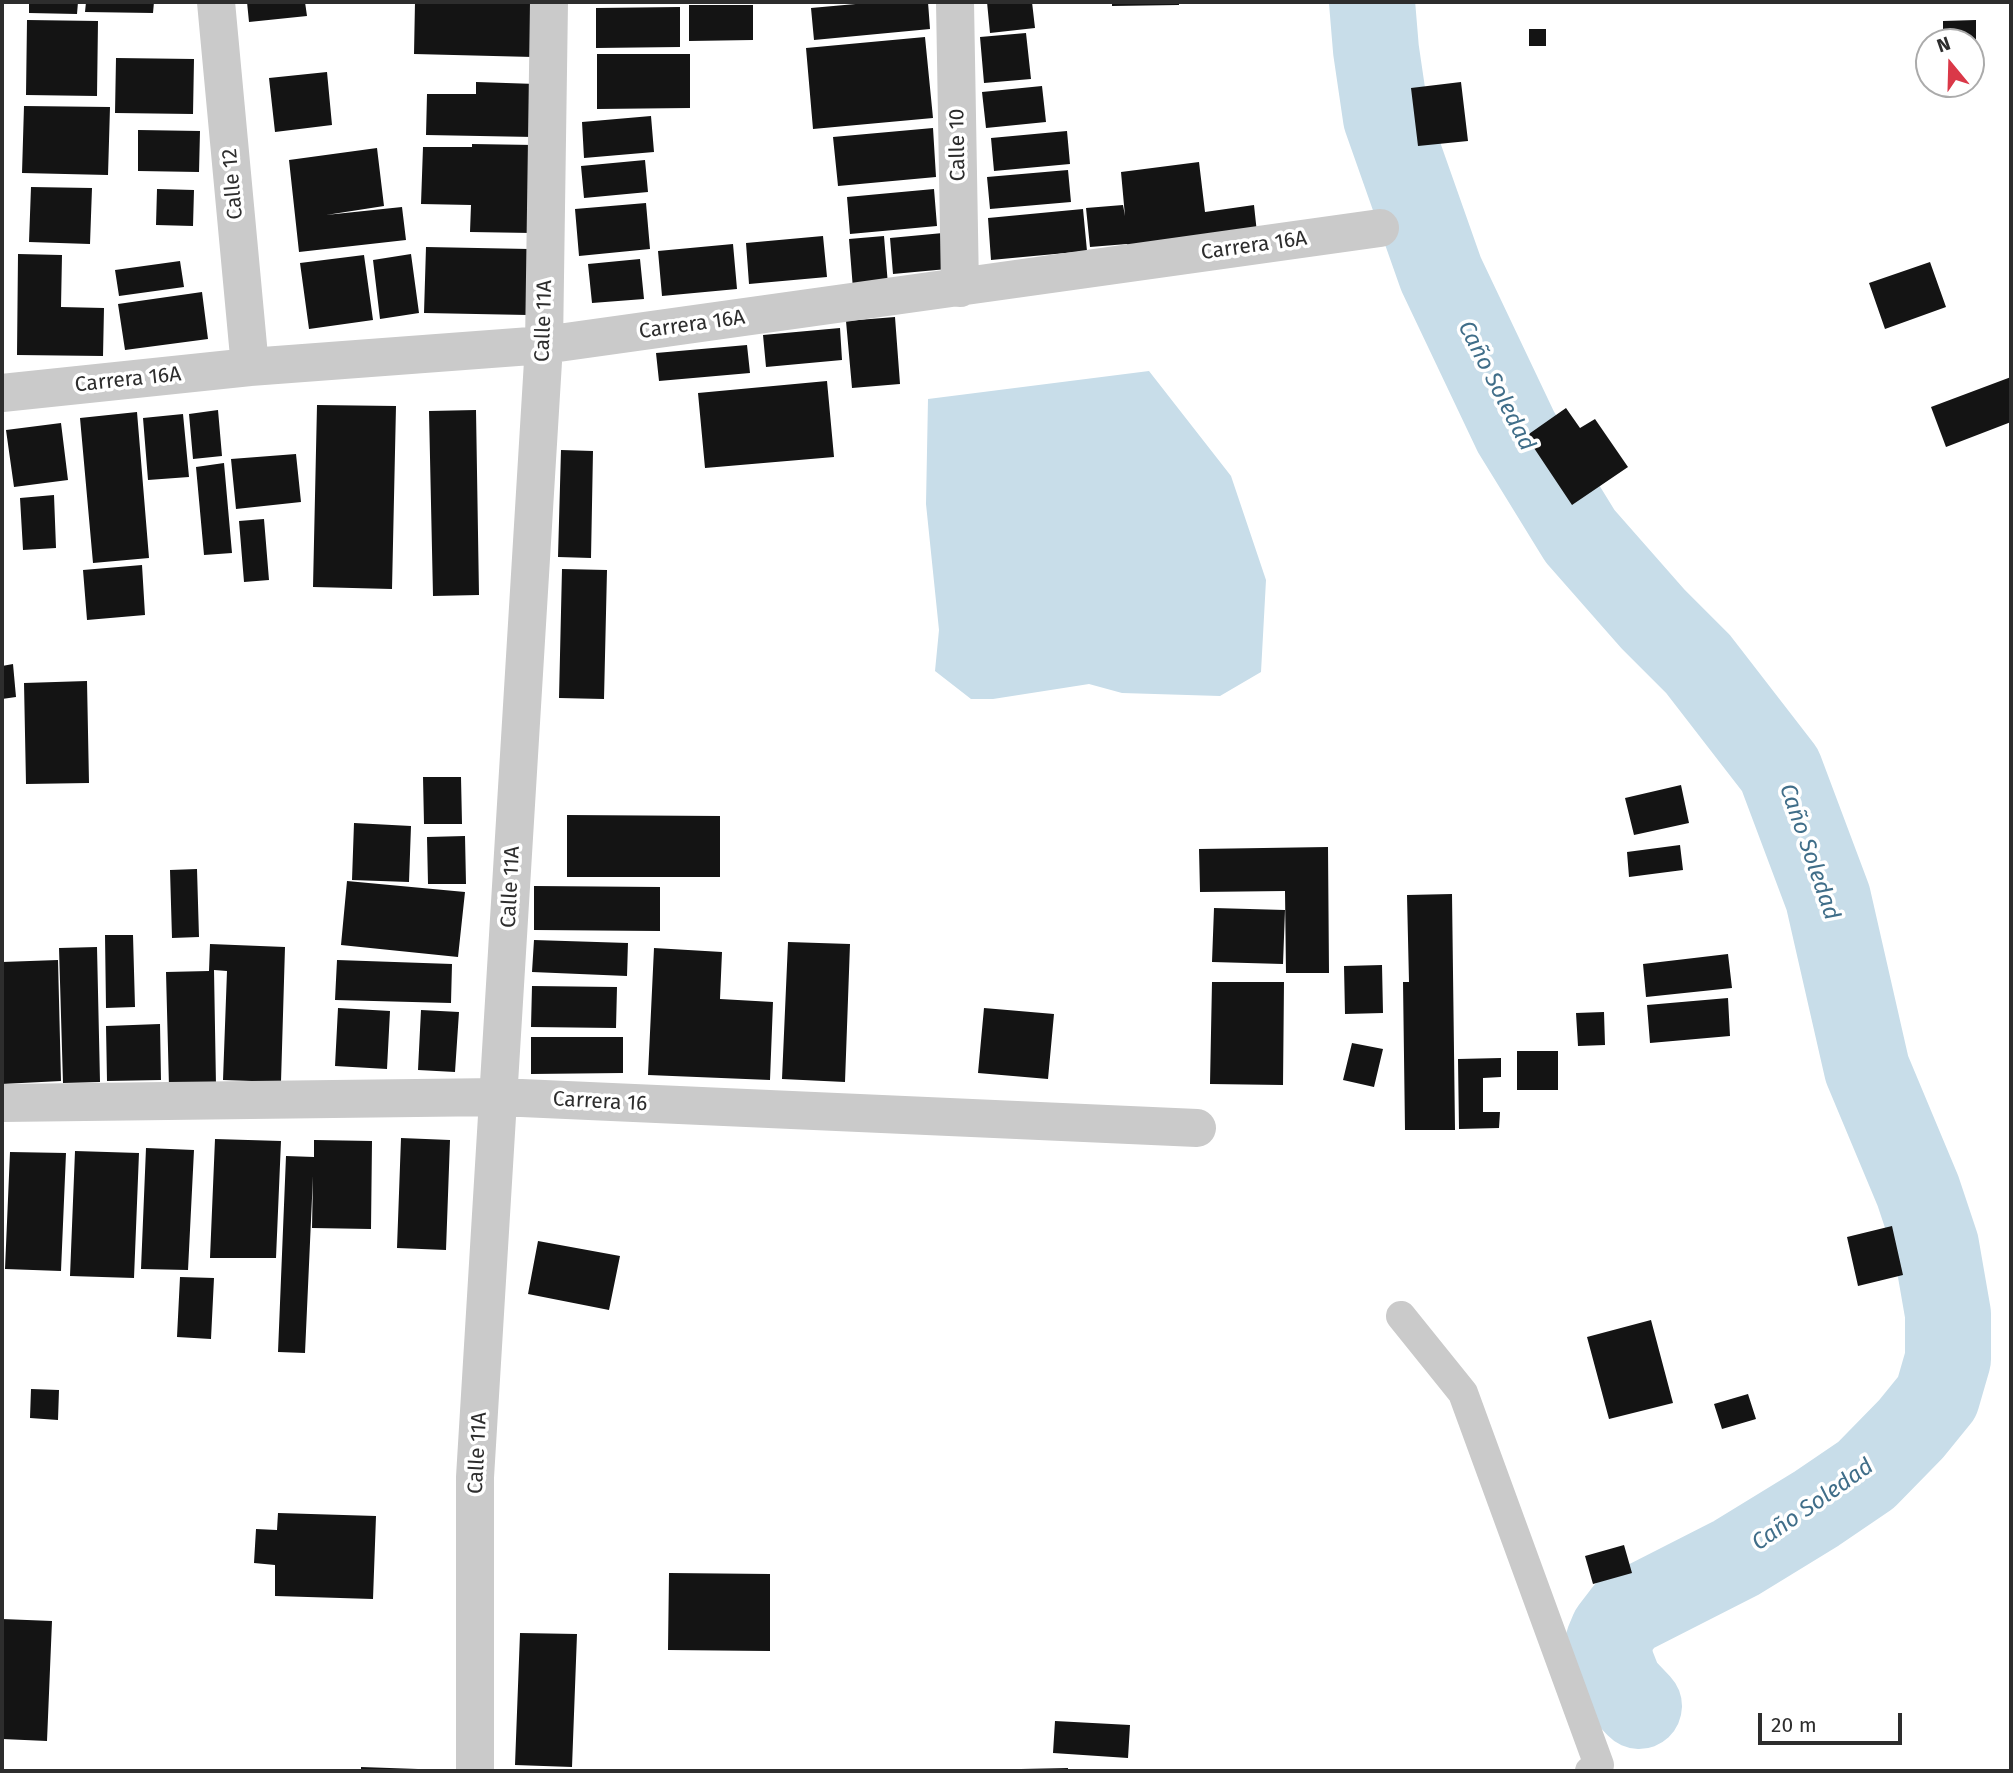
<!DOCTYPE html>
<meta charset="utf-8">
<style>
body{margin:0}
#map{position:relative;width:2013px;height:1773px;overflow:hidden;background:#fff;font-family:"Fira Sans",sans-serif}
canvas{display:block}
.frame{position:absolute;inset:0;border:4px solid #2d2d2d;pointer-events:none}
.north{position:absolute;left:1915px;top:28px;width:70px;height:70px;box-sizing:border-box;background:#fff;border:2px solid #ababab;border-radius:50%;rotate:341deg;font-size:19px;font-weight:700;line-height:28px;text-align:center;color:#2d2d2d}
.north::after{content:'';display:block;margin:auto;width:24px;height:32px;background:#da3848;clip-path:polygon(50% 0,100% 100%,50% 72%,0 100%)}
.scale{position:absolute;left:1758px;top:1713px;width:144px;height:32px;box-sizing:border-box;border:4px solid #2d2d2d;border-top:0;padding-left:9px;font-size:21px;line-height:24px;white-space:nowrap;color:#2d2d2d;-webkit-text-stroke:5px #fff;paint-order:stroke}
</style>
<div id="map">
<canvas width="2013" height="1773"></canvas>
<div class="frame"></div>
<div class="north">N</div>
<div class="scale">20 m</div>
</div>
<script>
const ctx = document.querySelector('canvas').getContext('2d');
ctx.lineJoin = 'round';
function fill(path, color) {
  ctx.fillStyle = color;
  ctx.fill(path, 'evenodd');
}
function stroke(path, color, width, dash) {
  ctx.strokeStyle = color;
  ctx.lineWidth = width;
  ctx.lineCap = dash ? 'butt' : 'round';
  ctx.setLineDash(dash || []);
  ctx.stroke(path);
}
function label(font, color, halo, rows, align = 'center') {
  ctx.font = font + ' "Fira Sans",sans-serif';
  ctx.lineWidth = 7;
  ctx.setLineDash([]);
  ctx.textBaseline = 'middle';
  ctx.strokeStyle = halo;
  ctx.fillStyle = color;
  for (const [text, x, y, turn = 0] of rows) {
    ctx.save();
    ctx.translate(x, y);
    ctx.rotate((+turn || 0) * Math.PI / 180);
    ctx.textAlign = isNaN(turn) ? turn : align;
    if (halo) ctx.strokeText(text, 0, 0);
    ctx.fillText(text, 0, 0);
    ctx.restore();
  }
}
fill(new Path2D(`
 M 1149,371 L 1231,476 L 1266,580 L 1261,672 L 1220,696 L 1122,693 L 1089,684 L 993,699 L 971,699 L 935,671 L 939,630 L 926,504 L 928,399 Z`), '#c8dde9');
stroke(new Path2D(`
 M 1372,2 L 1376,50 L 1386,118 L 1441,274 L 1516,432 L 1580,536 L 1653,619 L 1698,664 L 1780,770 L 1828,898 L 1867,1069 L 1918,1191 L 1936,1245 L 1948,1314 L 1948,1359 L 1937,1397 L 1911,1429 L 1866,1475 L 1816,1509 L 1736,1558 L 1626,1614 L 1613,1631 L 1608,1643 L 1611,1663 L 1620,1686 L 1639,1706`), '#c8dde9', 86);
fill(new Path2D(`
 M 29,2 L 78,2 L 77,14 L 29,13 Z
 M 86,2 L 154,2 L 153,13 L 85,12 Z
 M 247,2 L 305,2 L 307,16 L 249,22 Z
 M 415,2 L 534,2 L 533,57 L 414,54 Z
 M 878,2 L 928,2 L 930,29 L 814,40 L 811,8 Z
 M 987,2 L 1032,2 L 1035,28 L 990,33 Z
 M 1112,2 L 1179,2 L 1179,5 L 1112,6 Z
 M 689,5 L 753,5 L 753,40 L 689,41 Z
 M 680,7 L 680,47 L 596,48 L 596,8 Z
 M 27,20 L 98,21 L 97,96 L 26,95 Z
 M 1976,20 L 1976,56 L 1971,56 L 1971,42 L 1943,42 L 1943,21 Z
 M 1529,29 L 1546,29 L 1546,46 L 1529,46 Z
 M 1026,33 L 1031,79 L 984,83 L 980,37 Z
 M 925,37 L 933,118 L 813,129 L 806,48 Z
 M 597,54 L 690,54 L 690,108 L 597,109 Z
 M 116,58 L 194,59 L 193,114 L 115,113 Z
 M 327,72 L 332,125 L 275,132 L 269,78 Z
 M 476,82 L 536,84 L 534,137 L 426,135 L 427,94 L 476,94 Z
 M 1461,82 L 1468,141 L 1418,146 L 1411,88 Z
 M 1042,86 L 1046,122 L 986,128 L 982,92 Z
 M 24,106 L 110,107 L 108,175 L 22,173 Z
 M 651,116 L 654,152 L 584,158 L 582,122 Z
 M 933,128 L 936,177 L 838,186 L 833,137 Z
 M 138,130 L 200,131 L 199,172 L 138,171 Z
 M 1067,131 L 1070,164 L 994,171 L 991,138 Z
 M 472,144 L 534,145 L 532,233 L 470,232 L 471,205 L 421,204 L 423,147 L 472,147 Z
 M 377,148 L 384,206 L 326,215 L 402,207 L 406,240 L 299,252 L 289,160 Z
 M 645,160 L 648,192 L 584,198 L 581,166 Z
 M 1199,162 L 1205,212 L 1254,205 L 1257,233 L 1130,248 L 1127,244 L 1090,247 L 1086,208 L 1123,205 L 1125,216 L 1121,172 Z
 M 1068,170 L 1071,202 L 990,209 L 987,177 Z
 M 31,187 L 92,188 L 90,244 L 29,242 Z
 M 157,189 L 194,190 L 193,226 L 156,225 Z
 M 934,189 L 937,226 L 850,234 L 847,197 Z
 M 646,203 L 650,249 L 579,256 L 575,209 Z
 M 1083,209 L 1087,251 L 991,260 L 988,218 Z
 M 943,233 L 947,269 L 893,274 L 890,238 Z
 M 823,236 L 827,277 L 749,284 L 746,243 Z
 M 884,236 L 888,285 L 853,289 L 849,239 Z
 M 733,244 L 737,289 L 662,296 L 658,251 Z
 M 426,247 L 529,249 L 528,315 L 424,313 Z
 M 18,254 L 62,255 L 61,307 L 104,308 L 103,356 L 17,355 Z
 M 411,254 L 419,313 L 380,319 L 373,260 Z
 M 364,255 L 373,320 L 309,329 L 300,263 Z
 M 640,259 L 644,299 L 592,303 L 588,264 Z
 M 180,261 L 184,287 L 119,296 L 115,270 Z
 M 1930,262 L 1946,307 L 1885,329 L 1869,283 Z
 M 202,292 L 208,339 L 125,350 L 118,304 Z
 M 895,317 L 900,384 L 852,388 L 846,321 Z
 M 840,328 L 842,360 L 766,367 L 763,335 Z
 M 747,345 L 750,373 L 659,381 L 656,353 Z
 M 2011,377 L 2011,422 L 1946,447 L 1931,407 Z
 M 827,381 L 834,457 L 705,468 L 698,393 Z
 M 317,405 L 396,406 L 392,589 L 313,587 Z
 M 1566,408 L 1580,428 L 1595,419 L 1628,467 L 1572,505 L 1526,436 Z
 M 218,410 L 222,456 L 193,459 L 189,414 Z
 M 476,410 L 479,595 L 433,596 L 429,411 Z
 M 137,412 L 149,558 L 93,563 L 80,418 Z
 M 183,414 L 189,477 L 148,480 L 143,418 Z
 M 61,423 L 68,480 L 14,487 L 6,430 Z
 M 561,450 L 593,451 L 591,558 L 558,557 Z
 M 296,454 L 301,502 L 236,509 L 231,459 Z
 M 224,463 L 232,553 L 204,555 L 196,467 Z
 M 54,495 L 56,548 L 23,550 L 20,498 Z
 M 264,519 L 269,580 L 244,582 L 239,521 Z
 M 142,565 L 145,615 L 87,620 L 83,570 Z
 M 562,569 L 607,570 L 604,699 L 559,698 Z
 M 13,664 L 16,697 L 2,699 L 2,666 Z
 M 87,681 L 89,783 L 26,784 L 24,683 Z
 M 423,777 L 461,777 L 462,824 L 424,824 Z
 M 1681,785 L 1689,823 L 1634,835 L 1625,798 Z
 M 567,815 L 720,816 L 720,877 L 567,877 Z
 M 354,823 L 411,826 L 409,882 L 352,880 Z
 M 465,836 L 466,884 L 428,884 L 427,837 Z
 M 1680,845 L 1683,870 L 1629,877 L 1627,852 Z
 M 1328,847 L 1329,973 L 1286,973 L 1285,891 L 1200,892 L 1199,849 Z
 M 197,869 L 199,937 L 172,938 L 170,870 Z
 M 347,881 L 465,892 L 458,957 L 341,945 Z
 M 534,886 L 660,887 L 660,931 L 534,930 Z
 M 1452,894 L 1455,1130 L 1405,1130 L 1403,982 L 1409,982 L 1407,895 Z
 M 1214,908 L 1285,910 L 1283,964 L 1212,962 Z
 M 105,935 L 133,935 L 135,1007 L 106,1008 Z
 M 534,940 L 628,943 L 627,976 L 532,972 Z
 M 788,942 L 850,944 L 845,1082 L 782,1079 Z
 M 210,944 L 285,947 L 281,1082 L 223,1080 L 227,971 L 214,970 L 216,1086 L 169,1087 L 166,972 L 209,971 Z
 M 97,947 L 100,1082 L 63,1083 L 59,948 Z
 M 654,948 L 722,952 L 720,999 L 773,1002 L 770,1080 L 648,1075 Z
 M 1728,954 L 1732,988 L 1646,997 L 1643,964 Z
 M 58,960 L 61,1081 L 2,1084 L 2,962 Z
 M 337,960 L 452,964 L 451,1003 L 335,1000 Z
 M 1382,965 L 1383,1013 L 1345,1014 L 1344,966 Z
 M 1212,982 L 1284,982 L 1283,1085 L 1210,1084 Z
 M 532,986 L 617,987 L 616,1028 L 531,1027 Z
 M 1728,998 L 1730,1036 L 1650,1043 L 1647,1005 Z
 M 338,1008 L 390,1011 L 387,1069 L 335,1066 Z
 M 984,1008 L 1054,1014 L 1048,1079 L 978,1073 Z
 M 421,1010 L 459,1012 L 455,1072 L 418,1070 Z
 M 1604,1012 L 1605,1045 L 1578,1046 L 1576,1013 Z
 M 160,1024 L 161,1080 L 107,1081 L 106,1026 Z
 M 531,1037 L 623,1037 L 623,1073 L 531,1074 Z
 M 1352,1043 L 1383,1049 L 1374,1087 L 1343,1080 Z
 M 1517,1051 L 1558,1051 L 1558,1090 L 1517,1090 Z
 M 1501,1058 L 1501,1077 L 1483,1078 L 1483,1112 L 1500,1112 L 1499,1128 L 1459,1129 L 1458,1059 Z
 M 401,1138 L 450,1140 L 446,1250 L 397,1248 Z
 M 215,1139 L 281,1141 L 276,1258 L 210,1258 Z
 M 314,1140 L 372,1141 L 371,1229 L 312,1228 L 313,1176 L 305,1353 L 278,1352 L 286,1156 L 314,1157 Z
 M 146,1148 L 194,1150 L 188,1270 L 141,1269 Z
 M 75,1151 L 139,1153 L 134,1278 L 70,1276 Z
 M 10,1152 L 66,1153 L 61,1271 L 5,1269 Z
 M 1892,1226 L 1903,1275 L 1858,1286 L 1847,1237 Z
 M 538,1241 L 620,1256 L 609,1310 L 528,1294 Z
 M 180,1277 L 214,1278 L 211,1339 L 177,1337 Z
 M 1651,1320 L 1673,1403 L 1609,1419 L 1587,1337 Z
 M 31,1389 L 59,1390 L 58,1420 L 30,1418 Z
 M 1748,1394 L 1756,1419 L 1722,1429 L 1714,1404 Z
 M 278,1513 L 376,1516 L 373,1599 L 275,1596 L 275,1565 L 254,1563 L 256,1529 L 277,1530 Z
 M 1624,1545 L 1632,1573 L 1593,1584 L 1585,1556 Z
 M 669,1573 L 770,1574 L 770,1651 L 668,1650 Z
 M 2,1619 L 52,1621 L 47,1741 L 2,1739 Z
 M 520,1633 L 577,1634 L 572,1767 L 515,1765 Z
 M 1055,1721 L 1130,1725 L 1128,1758 L 1053,1753 Z
 M 361,1767 L 418,1769 L 418,1771 L 361,1771 Z
 M 1068,1768 L 1068,1771 L 1021,1771 L 1021,1769 Z`), '#141414');
stroke(new Path2D(`
 M 1401,1316 L 1463,1393 L 1599,1765 L 1590,1771`), '#cacaca', 30);
stroke(new Path2D(`
 M 216,2 L 250,367
 M 955,2 L 960,288
 M 2,393 L 250,367 L 544,345 L 1380,228
 M 2,1103 L 499,1097 L 1197,1128
 M 475,1771 L 475,1477 L 544,345 L 549,2`), '#cacaca', 38);
label('21px', '#2d2d2d', '#fff', [
 ["Calle 10",958,145,-91],
 ["Calle 12",233,184,-95],
 ["Carrera 16A",1254,246,-8],
 ["Calle 11A",544,321,-88],
 ["Carrera 16A",692,325,-8],
 ["Carrera 16A",128,380,-6],
 ["Calle 11A",511,887,-87],
 ["Carrera 16",600,1102,3],
 ["Calle 11A",478,1453,-87]
]);
label('italic 23px', '#406e89', '#fff', [
 ["Caño Soledad",1496,386,63],
 ["Caño Soledad",1809,852,71],
 ["Caño Soledad",1813,1505,-35]
]);
</script>
